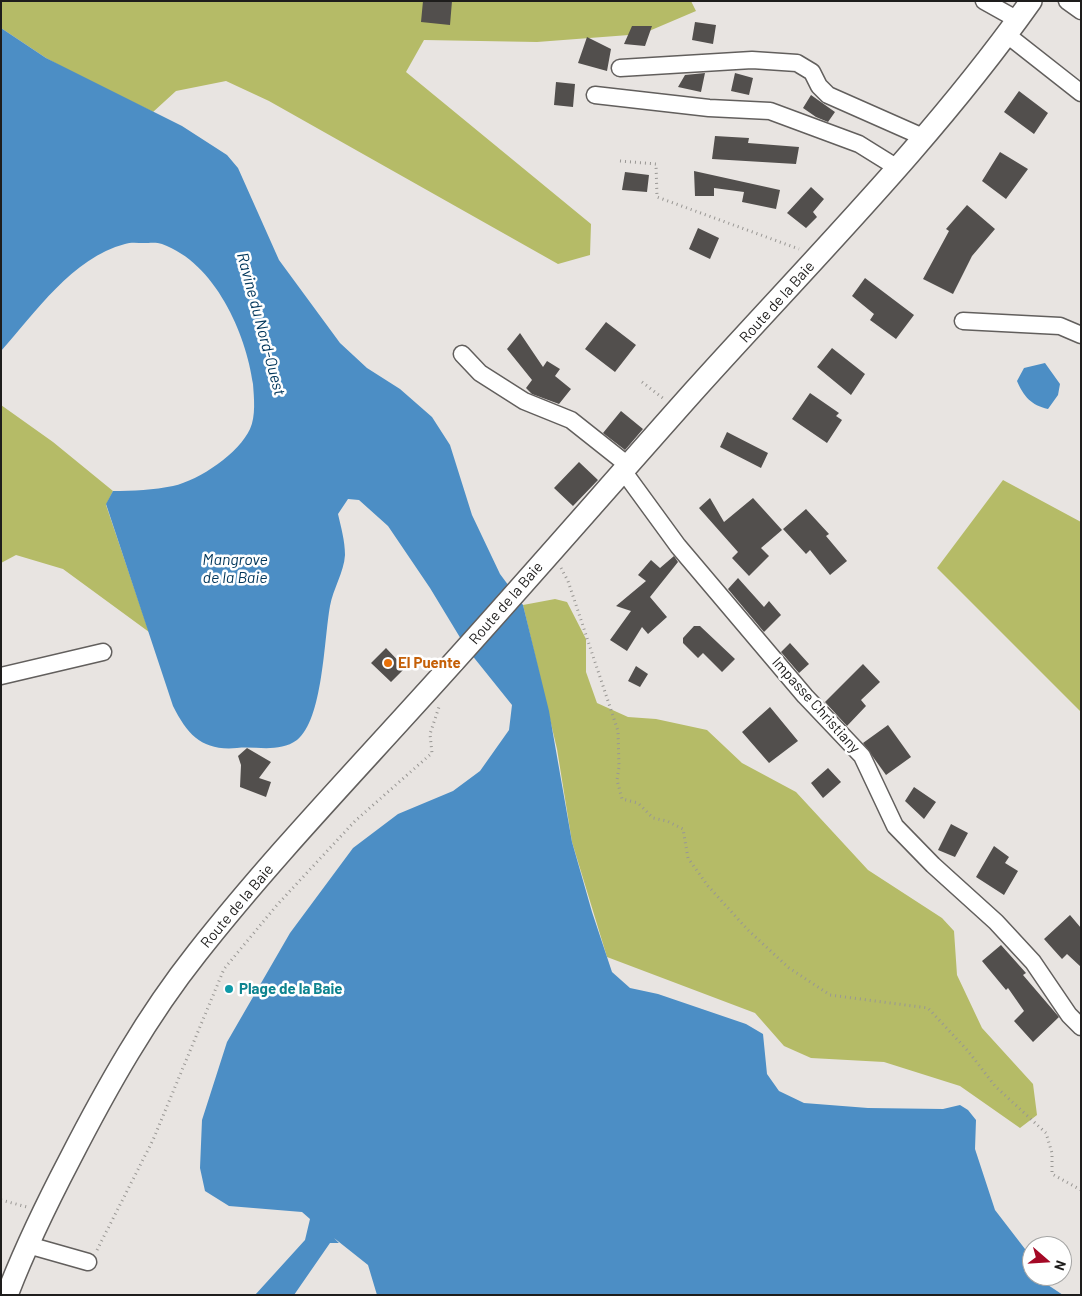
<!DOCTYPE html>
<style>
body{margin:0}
#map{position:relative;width:1082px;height:1296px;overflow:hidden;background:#e8e4e1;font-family:Barlow,sans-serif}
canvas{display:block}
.frame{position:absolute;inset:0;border:2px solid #1e1d1c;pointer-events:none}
.north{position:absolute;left:1022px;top:1236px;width:50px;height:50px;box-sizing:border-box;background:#fff;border:1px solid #a5a5a4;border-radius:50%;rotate:109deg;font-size:14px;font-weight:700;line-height:20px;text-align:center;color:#1e1d1c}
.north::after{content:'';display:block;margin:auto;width:18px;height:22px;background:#a40926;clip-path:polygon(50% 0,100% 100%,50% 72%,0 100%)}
</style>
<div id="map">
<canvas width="1082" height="1296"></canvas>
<div class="frame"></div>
<div class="north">N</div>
</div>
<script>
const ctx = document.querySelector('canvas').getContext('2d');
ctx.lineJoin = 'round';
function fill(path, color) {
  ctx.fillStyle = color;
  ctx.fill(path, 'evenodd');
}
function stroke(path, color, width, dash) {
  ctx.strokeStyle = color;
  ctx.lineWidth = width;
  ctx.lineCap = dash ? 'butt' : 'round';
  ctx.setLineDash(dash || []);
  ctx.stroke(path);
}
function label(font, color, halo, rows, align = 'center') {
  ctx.font = font + ' Barlow,sans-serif';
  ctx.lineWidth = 5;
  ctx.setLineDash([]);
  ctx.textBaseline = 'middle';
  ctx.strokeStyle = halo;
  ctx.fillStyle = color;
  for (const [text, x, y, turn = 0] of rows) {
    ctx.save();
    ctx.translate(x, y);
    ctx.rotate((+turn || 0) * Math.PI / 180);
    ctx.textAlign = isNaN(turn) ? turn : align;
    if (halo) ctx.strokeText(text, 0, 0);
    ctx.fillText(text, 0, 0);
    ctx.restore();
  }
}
fill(new Path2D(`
 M 1,1 L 691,1 L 696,11 L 642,34 L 537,42 L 424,40 L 406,72 L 591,224 L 590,255 L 558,264 L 269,101 L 226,81 L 176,91 L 153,112 L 78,76 L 46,58 L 1,28 Z
 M 1,405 L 53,442 L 113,491 L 106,505 L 149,632 L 63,569 L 16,555 L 1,563 Z
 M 1003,480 L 1081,522 L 1081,712 L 937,568 Z
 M 555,599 L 567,602 L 586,639 L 586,672 L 597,703 L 628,717 L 656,719 L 707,730 L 742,763 L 796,792 L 868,870 L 942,918 L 954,931 L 957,975 L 982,1028 L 1033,1084 L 1037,1115 L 1020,1128 L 960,1086 L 884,1062 L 811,1058 L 784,1046 L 755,1013 L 607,957 L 572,842 L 557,749 L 523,605 Z`), '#b5bb67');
fill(new Path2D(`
 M 1,28 L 46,58 L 182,126 L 227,155 L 238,168 L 279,260 L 340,343 L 367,368 L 400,389 L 432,417 L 450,445 L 472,515 L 500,574 L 523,605 L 549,711 L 572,842 L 592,912 L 612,972 L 630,988 L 658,994 L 746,1024 L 763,1034 L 767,1074 L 779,1091 L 804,1103 L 868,1108 L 943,1109 L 960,1105 L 968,1110 L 976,1120 L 975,1149 L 995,1210 L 1025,1249 L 1032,1252 L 1032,1276 L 1043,1276 L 1045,1283 L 1063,1295 L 377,1295 L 368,1265 L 334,1238 L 339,1243 L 330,1243 L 294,1295 L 255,1295 L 305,1240 L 310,1219 L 302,1212 L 229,1206 L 205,1191 L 200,1168 L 202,1120 L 227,1042 L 290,933 L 353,848 L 398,814 L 453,791 L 480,771 L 509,730 L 512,705 L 467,649 L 430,588 L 388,526 L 359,500 L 348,499 L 338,514 C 341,527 345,541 345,555 C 344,572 333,589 330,606 C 324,639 323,720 297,740 C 279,753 257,746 237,748 C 203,751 188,736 173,706 L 106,504 L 113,491 C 133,491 154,490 173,486 C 200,480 239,453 250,429 C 256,416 254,398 253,384 C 246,333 215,263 162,244 C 157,242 149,243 144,243 C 138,243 130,242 125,244 C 72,258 36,312 1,351 Z
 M 1045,363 L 1060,384 L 1058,395 L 1048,409 C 1031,405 1024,397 1017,381 L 1024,368 Z`), '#4c8ec5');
fill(new Path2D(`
 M 423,1 L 452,1 L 450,25 L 421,22 Z
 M 695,22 L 716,25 L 713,44 L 692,40 Z
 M 632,26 L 652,26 L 645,46 L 624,44 Z
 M 587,37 L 611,49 L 607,71 L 578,63 Z
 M 705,73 L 701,92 L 678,87 L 685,75 Z
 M 735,73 L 753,78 L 749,95 L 731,91 Z
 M 556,82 L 575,84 L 573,107 L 554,105 Z
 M 1019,91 L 1048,113 L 1034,134 L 1004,112 Z
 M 811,95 L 835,112 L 828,122 L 816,117 L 803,108 Z
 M 715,136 L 749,138 L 748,143 L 799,147 L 796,164 L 712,159 Z
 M 1000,152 L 1028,169 L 1006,199 L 982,181 Z
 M 694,171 L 780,190 L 776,209 L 742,202 L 744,192 L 714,188 L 714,196 L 695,196 Z
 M 625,172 L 649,175 L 647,192 L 622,190 Z
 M 811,187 L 824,199 L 813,212 L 817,217 L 806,228 L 787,213 Z
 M 967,205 L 995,229 L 972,256 L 953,294 L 923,279 L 949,231 L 946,229 Z
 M 698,228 L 719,238 L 710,259 L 689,249 Z
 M 865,278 L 914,315 L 896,339 L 870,320 L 874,314 L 852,296 Z
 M 606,322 L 636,345 L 615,372 L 585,349 Z
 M 520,333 L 543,367 L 547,361 L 560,369 L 555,376 L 571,389 L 559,404 L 532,394 L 526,388 L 532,380 L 507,349 Z
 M 832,348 L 865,374 L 851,395 L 817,367 Z
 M 810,393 L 839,413 L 836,416 L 842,420 L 827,443 L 792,419 Z
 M 621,411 L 643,429 L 625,450 L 603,433 Z
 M 727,432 L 768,453 L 761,468 L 720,447 Z
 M 579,462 L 598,480 L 573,506 L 554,488 Z
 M 710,498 L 724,522 L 753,498 L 782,530 L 761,548 L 769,556 L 749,576 L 732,558 L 738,552 L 699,508 Z
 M 806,509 L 829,534 L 826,536 L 847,561 L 830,575 L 810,550 L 806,554 L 783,529 Z
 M 674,556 L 678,562 L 650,597 L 667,617 L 648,634 L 642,627 L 627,651 L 610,640 L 631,611 L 616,606 L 646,581 L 638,575 L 651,560 L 660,568 Z
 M 738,578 L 764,607 L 769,601 L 781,615 L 764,632 L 728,589 Z
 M 694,626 L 700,626 L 735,659 L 722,672 L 703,653 L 698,658 L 683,643 L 683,638 Z
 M 790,643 L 809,664 L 799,673 L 781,652 Z
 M 386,648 L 405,668 L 391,682 L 371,663 Z
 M 863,664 L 880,682 L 861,700 L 866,706 L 847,726 L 825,702 Z
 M 636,666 L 648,674 L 640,687 L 628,681 Z
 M 770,707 L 798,741 L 769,763 L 742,732 Z
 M 888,725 L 911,757 L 886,775 L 863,743 Z
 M 247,748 L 271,762 L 259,778 L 271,782 L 266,797 L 240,787 L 241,765 L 238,756 Z
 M 828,768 L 841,782 L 823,798 L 811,783 Z
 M 914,787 L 936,802 L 924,819 L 905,801 Z
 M 951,824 L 968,833 L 955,857 L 938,850 Z
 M 994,846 L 1009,857 L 1005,863 L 1018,871 L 1004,895 L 976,877 Z
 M 1070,915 L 1081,928 L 1081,967 L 1067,954 L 1062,959 L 1044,939 Z
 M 1001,945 L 1026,973 L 1023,975 L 1059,1017 L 1033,1042 L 1014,1021 L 1024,1011 L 1008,988 L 1006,990 L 982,961 Z`), '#524f4d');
const minor = new Path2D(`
 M 984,1 L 1018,20
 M 1067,1 L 1081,11
 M 1006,34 L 1081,93
 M 620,68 L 752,60 L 797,63 L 812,72 L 819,86 L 828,95 L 923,137
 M 595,95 L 709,108 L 770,111 L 859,144 L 896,167
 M 963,321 L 1060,326 L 1081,335
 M 462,354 L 480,373 L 524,401 L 571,420 L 629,466
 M 624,472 L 678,546 L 805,696 L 862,756 L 895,826 L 933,865 L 996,922 L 1033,962 L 1069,1015 L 1081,1027
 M 1,676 L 103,652
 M 28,1245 L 88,1262`);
const major = new Path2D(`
 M 7,1295 C 25,1248 47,1203 70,1159 C 107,1087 147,1016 197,953 C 267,864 346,781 422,697 C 514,596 603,493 693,392 C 808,264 931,142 1031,1`);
stroke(minor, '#625f5d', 19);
stroke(major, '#625f5d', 24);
stroke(new Path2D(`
 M 620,161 L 656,164 L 657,197 L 799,249
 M 642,382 L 664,399
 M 561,568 L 568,581 L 618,731 L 619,767 L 617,780 L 622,799 L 638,803 L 653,818 L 667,821 L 683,829 L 688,858 L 708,886 L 748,930 L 789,968 L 830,995 L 928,1008 L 968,1051 L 995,1086 L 1046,1133 L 1052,1153 L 1052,1174 L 1081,1190
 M 1,1200 L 27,1207
 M 97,1250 L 153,1140 L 224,969 L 277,905 L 355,821 L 432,753 L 430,734 L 439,707`), '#999794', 3, [1, 4]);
stroke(minor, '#fff', 16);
stroke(major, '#fff', 21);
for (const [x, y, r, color] of [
 [388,663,5,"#e8710a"],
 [229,989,5,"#0f9aa8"]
]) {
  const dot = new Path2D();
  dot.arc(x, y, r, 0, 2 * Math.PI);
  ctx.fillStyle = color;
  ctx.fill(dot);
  stroke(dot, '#fff', 2);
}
label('15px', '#1e1d1c', '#fff', [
 ["Route de la Baie",777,302,-48],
 ["Route de la Baie",506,603,-49],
 ["Impasse Christiany",816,705,48],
 ["Route de la Baie",237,906,-50]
]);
label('bold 15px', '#c56008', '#fff', [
 ["El Puente",398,663]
], 'left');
label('bold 15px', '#0d838f', '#fff', [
 ["Plage de la Baie",239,989]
], 'left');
label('italic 16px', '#02375c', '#fff', [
 ["Ravine du Nord-Ouest",261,324,75],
 ["Mangrove",235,560],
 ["de la Baie",235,578]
]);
</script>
